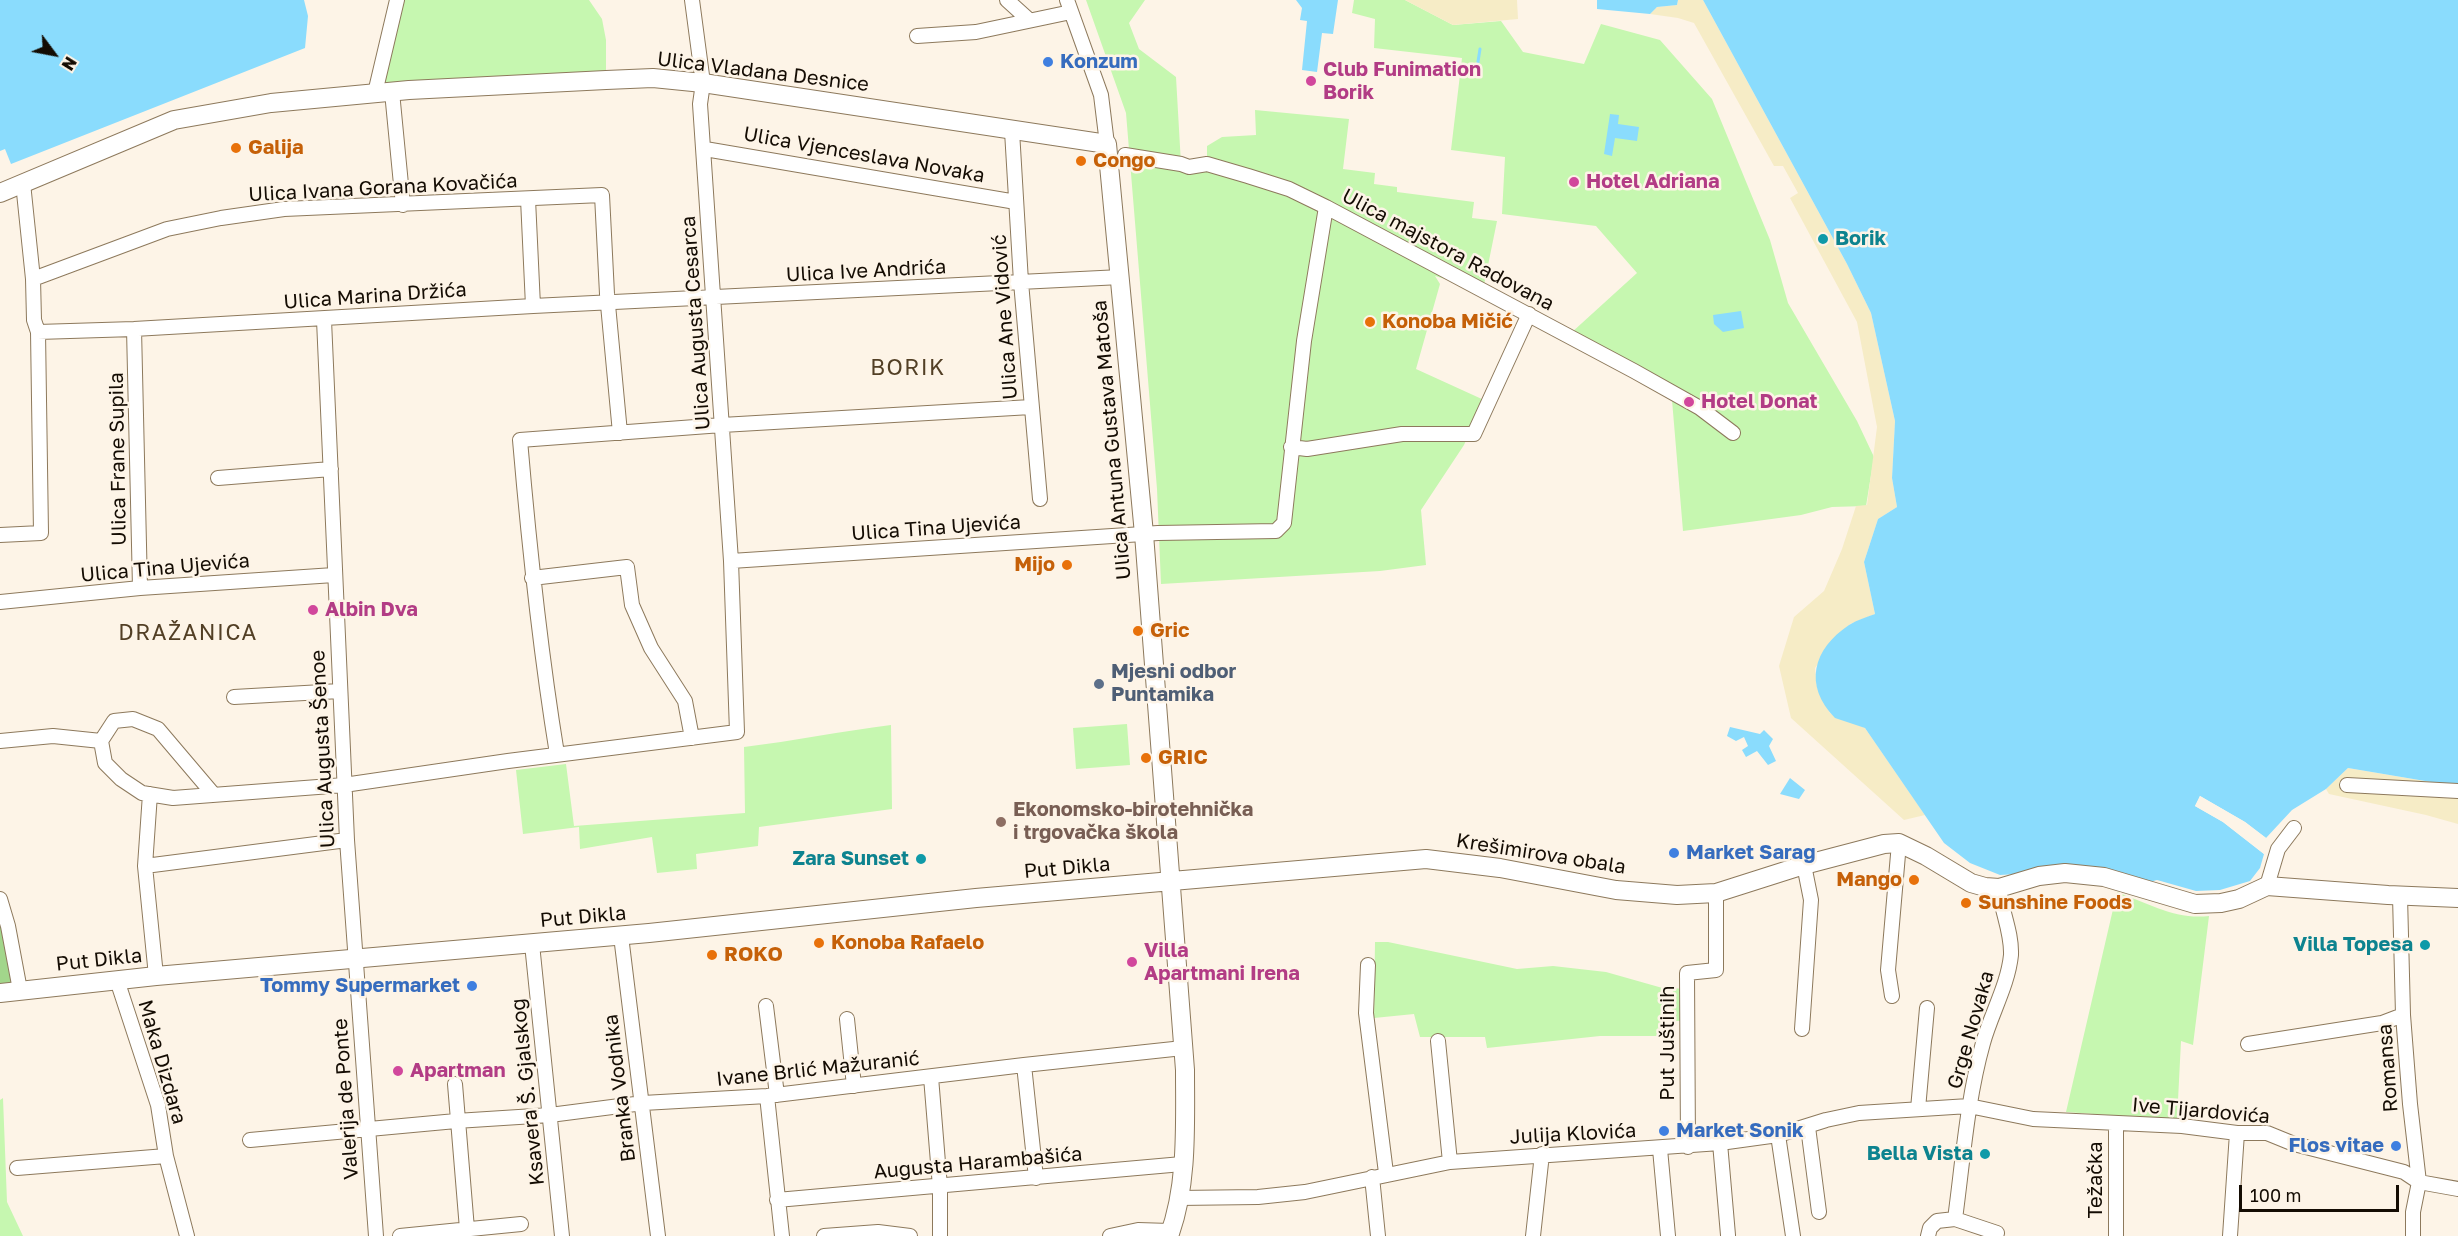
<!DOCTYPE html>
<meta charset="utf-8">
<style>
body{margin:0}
#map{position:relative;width:2458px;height:1236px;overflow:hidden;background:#fdf4e7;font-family:"Golos Text",sans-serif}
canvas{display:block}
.north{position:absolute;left:24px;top:24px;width:60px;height:60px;-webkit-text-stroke:4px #fdf4e7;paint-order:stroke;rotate:122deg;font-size:16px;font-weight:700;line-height:24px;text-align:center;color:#140c03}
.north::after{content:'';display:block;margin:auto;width:21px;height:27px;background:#140c03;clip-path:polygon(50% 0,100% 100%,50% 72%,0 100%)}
.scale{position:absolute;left:2239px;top:1185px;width:160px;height:27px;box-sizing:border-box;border:3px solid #140c03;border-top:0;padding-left:8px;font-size:18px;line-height:21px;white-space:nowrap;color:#140c03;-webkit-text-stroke:4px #fdf4e7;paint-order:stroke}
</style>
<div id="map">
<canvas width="2458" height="1236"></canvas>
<div class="north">N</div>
<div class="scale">100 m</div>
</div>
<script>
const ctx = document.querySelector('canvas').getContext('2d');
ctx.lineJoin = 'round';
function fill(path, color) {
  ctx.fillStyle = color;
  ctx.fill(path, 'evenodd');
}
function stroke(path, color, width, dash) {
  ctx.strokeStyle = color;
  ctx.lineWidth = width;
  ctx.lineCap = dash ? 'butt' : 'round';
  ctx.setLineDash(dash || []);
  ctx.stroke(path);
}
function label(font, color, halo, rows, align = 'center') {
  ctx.font = font + ' "Golos Text",sans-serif';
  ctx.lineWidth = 5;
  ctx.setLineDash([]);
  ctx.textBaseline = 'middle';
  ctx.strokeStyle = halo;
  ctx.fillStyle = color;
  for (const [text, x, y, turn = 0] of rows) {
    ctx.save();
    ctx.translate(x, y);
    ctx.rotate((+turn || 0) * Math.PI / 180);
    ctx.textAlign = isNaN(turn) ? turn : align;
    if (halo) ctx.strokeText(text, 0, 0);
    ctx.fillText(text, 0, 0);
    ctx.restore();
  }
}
fill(new Path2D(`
 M 397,0 L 589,0 L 602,19 L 606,40 L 606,80 L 377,84 Z
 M 1086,0 L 1145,0 L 1129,23 L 1139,49 L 1176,77 L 1181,164 L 1207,164 L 1207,146 L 1222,137 L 1256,135 L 1255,110 L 1349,119 L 1343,169 L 1375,173 L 1374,184 L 1397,187 L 1397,192 L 1474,202 L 1472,218 L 1497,221 L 1483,290 L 1435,276 L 1440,284 L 1416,369 L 1484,400 L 1464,445 L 1421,510 L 1426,565 L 1380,571 L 1161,584 L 1157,489 L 1126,113 Z
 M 1354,0 L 1405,0 L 1453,25 L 1501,21 L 1523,52 L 1584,64 L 1601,24 L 1660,40 L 1712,99 L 1770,240 L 1788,303 L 1857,421 L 1874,457 L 1866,506 L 1832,507 L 1801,515 L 1683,531 L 1672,400 L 1571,333 L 1637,273 L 1596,226 L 1502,214 L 1505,157 L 1451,150 L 1462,58 L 1374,48 L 1375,19 L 1352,13 Z
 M 1127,724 L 1130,765 L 1076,769 L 1073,728 Z
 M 891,725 L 892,809 L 759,827 L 758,846 L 696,854 L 697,869 L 657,873 L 652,837 L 580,849 L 579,827 L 523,834 L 516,770 L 566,764 L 574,826 L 745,813 L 744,747 C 793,741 842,731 891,725 Z
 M 2117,892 C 2147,903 2176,920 2209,916 L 2193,1045 L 2181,1041 L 2177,1120 L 2066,1112 Z
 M 1375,942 L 1388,942 L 1517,969 L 1553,966 L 1606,972 L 1666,989 L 1664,1036 L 1600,1036 L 1487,1048 L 1485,1037 L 1420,1037 L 1414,1014 L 1374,1018 Z
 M 1673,988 L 1683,989 L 1681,1021 L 1672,1021 Z
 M 3,1098 L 7,1202 L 23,1236 L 0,1236 L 0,1100 Z`), '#c6f7b0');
fill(new Path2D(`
 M 0,899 L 20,990 L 0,993 Z`), '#a2d68b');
fill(new Path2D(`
 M 1405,0 L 1517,0 L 1518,19 L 1453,25 Z
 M 1678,0 L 1703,0 L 1847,264 L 1871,313 L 1895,421 L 1892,478 L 1897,507 L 1878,519 L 1864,562 L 1875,614 L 1850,624 L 1815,668 L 1817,687 L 1830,713 L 1865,728 L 1925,815 L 1904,820 L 1791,718 L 1779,666 L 1794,617 L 1824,591 L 1842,549 L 1856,506 L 1867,505 L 1877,427 L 1857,322 L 1790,198 L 1798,193 L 1783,166 L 1774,166 L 1694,23 L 1678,18 L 1650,14 L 1657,7 L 1677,5 Z
 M 2348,768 L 2437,783 L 2458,785 L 2458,824 L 2426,815 L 2329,794 L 2326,789 Z`), '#f6ecc6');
fill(new Path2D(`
 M 0,0 L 304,0 L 308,16 L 305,48 L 11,164 L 5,149 L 0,151 Z
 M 1296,0 L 1338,0 L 1333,34 L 1322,33 L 1317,72 L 1302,70 L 1307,21 L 1300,20 L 1302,8 Z
 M 1597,0 L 1678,0 L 1677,5 L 1657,7 L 1650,14 L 1597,9 Z
 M 1703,0 L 2458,0 L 2458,785 L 2437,783 L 2348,768 L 2326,789 L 2292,810 L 2266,838 L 2245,822 L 2200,796 L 2195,806 L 2223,822 L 2264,854 L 2260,868 L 2250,881 L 2220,890 L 2196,891 L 2157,880 L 2146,883 L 2103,867 L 2045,866 L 2017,874 L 2000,875 L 1970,863 L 1944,843 L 1865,728 L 1835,718 C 1803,685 1813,649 1849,625 C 1857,620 1867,617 1875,614 L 1864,562 L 1878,519 L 1897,507 L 1892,478 L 1895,421 L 1871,313 L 1847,264 Z
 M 1610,114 L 1619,115 L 1618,124 L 1639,127 L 1637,141 L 1615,138 L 1612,156 L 1604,154 Z
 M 1741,311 L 1744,328 L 1723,332 L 1714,324 L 1713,315 Z
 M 1730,727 L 1760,734 L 1764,730 L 1773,739 L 1769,746 L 1776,761 L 1768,765 L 1757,751 L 1746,757 L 1742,750 L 1748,746 L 1744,737 L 1736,741 L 1727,736 Z
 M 1790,778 L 1805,790 L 1799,799 L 1780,794 Z`), '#8adcfd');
fill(new Path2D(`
 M 2200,796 L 2245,822 L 2266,838 L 2263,839 L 2243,825 L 2201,800 L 2199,805 L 2225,820 L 2265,851 L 2264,854 L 2223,822 L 2195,806 Z`), '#fdf4e7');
stroke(new Path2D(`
 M 1477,68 L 1480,49`), '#8adcfd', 3);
const street = new Path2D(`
 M 1007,0 L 1029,20
 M 1067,0 L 1101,95 L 1107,144
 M 917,36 L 976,32 L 1071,12
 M 392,92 L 403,205
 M 375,93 L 397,0
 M 1012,131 L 1021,282 L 1040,499
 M 705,149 L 1016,202
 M 1125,155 L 1181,164 L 1189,167 L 1207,164 L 1248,176 L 1289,189 L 1326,207 L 1634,371 L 1700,408 L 1733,433
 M 528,199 L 533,306
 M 33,279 L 167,229 L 221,218 L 284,209 L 602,195 L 607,294 L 620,433
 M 324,320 L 347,840 L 376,1236
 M 134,329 L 140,588
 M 38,332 L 134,329 L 533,306 L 1121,277
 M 1291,447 L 1307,449 L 1402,434 L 1474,434 L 1529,314
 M 218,478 L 331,469
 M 0,535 L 41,533 L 38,332 L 34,320 L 33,279 L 23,183
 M 731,561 L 1158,533 L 1276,531 L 1284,523 L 1304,341 L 1326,207
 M 532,578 L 627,567 L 632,605 L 651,648 L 685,701 L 692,738
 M 0,602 L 140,588 L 334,575
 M 234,697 L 340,691
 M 0,741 L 53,736 L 101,741
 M 557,754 C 540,650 529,545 520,440 L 722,425 L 1031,407
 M 2347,785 L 2458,791
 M 214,795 L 158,729 L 133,719 L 114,721 L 101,741 L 105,763 L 121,779 L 142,793 L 173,798 L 344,785 L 508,761 L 737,732 L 731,561 L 700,104 L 703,83 L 692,0
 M 145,866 L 150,794
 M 2267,886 L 2278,849 L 2294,828
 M 2400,896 L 2403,1015 L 2410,1104 L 2419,1182 L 2413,1212 L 2413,1236
 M 0,899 L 8,926 L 20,990
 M 621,936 L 658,1236
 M 532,944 L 562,1236
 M 1368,965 L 1366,1013 L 1386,1173
 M 156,976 L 145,866 L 347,840
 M 117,980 L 158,1105 L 166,1156 L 187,1236
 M 1892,996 L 1888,970 L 1899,843
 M 766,1006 L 777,1095
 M 847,1019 L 854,1086
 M 1802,1029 L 1811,900 L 1804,865
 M 1438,1041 L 1450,1162
 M 2248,1044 L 2382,1023 L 2403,1015
 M 1024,1065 L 1036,1178
 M 931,1077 L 940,1187 L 940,1236
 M 455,1084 L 467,1229
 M 767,1096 L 782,1236
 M 1918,1109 L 1927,1008
 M 2116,1123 L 2116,1236
 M 1808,1127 L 1819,1212
 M 1778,1135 L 1793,1236
 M 250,1140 L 456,1121 L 550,1115 L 643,1103 L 767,1096 L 1024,1065 L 1183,1048
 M 1720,1143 L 1728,1235
 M 1688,1147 L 1687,973 L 1716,970 L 1716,893
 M 1660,1149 L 1668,1236
 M 17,1168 L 166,1156
 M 1372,1177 L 1378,1236
 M 1178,1198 L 1258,1197 L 1305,1192 L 1450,1162 L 1720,1143 L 1778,1135 L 1826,1120 L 1859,1113 L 1969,1106 L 2033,1119 L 2182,1126 L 2237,1133 L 2267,1133 L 2294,1144 L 2404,1172 L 2419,1182 L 2458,1189
 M 777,1200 L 1182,1164
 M 1955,1219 C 1963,1160 1967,1100 1983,1043 C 1991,1014 2008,985 2011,955 C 2012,932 2001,910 1999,888
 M 400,1236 L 521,1224
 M 824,1236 L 878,1232 L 910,1236
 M 1110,1236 L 1138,1230 L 1170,1231
 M 1533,1236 L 1542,1154
 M 1928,1236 L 1930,1228 L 1937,1221 L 1955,1219 L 1997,1233 L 1996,1236
 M 2230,1236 L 2237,1133`);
const secondary = new Path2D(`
 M 0,193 L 174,120 L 271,103 L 409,90 L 606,80 L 653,78 L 703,83 L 1107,144 L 1144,534 L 1185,1070 C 1185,1124 1188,1185 1169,1236
 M 0,993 L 156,976 L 649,933 L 976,898 L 1426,859 L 1500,868 L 1616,890 L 1677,895 L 1716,893 L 1804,865 L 1884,844 L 1899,843 L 1926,856 L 1971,883 L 1985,887 L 1999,888 L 2039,876 L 2065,873 L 2104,877 L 2195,904 L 2221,903 L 2239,899 L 2267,886 L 2388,895 L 2458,898`);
stroke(street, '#8d795c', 16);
stroke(secondary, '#8d795c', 20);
stroke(street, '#fff', 14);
stroke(secondary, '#fff', 18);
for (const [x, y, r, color] of [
 [1048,62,6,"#3f7fe0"],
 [1311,81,6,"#d1479c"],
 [236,148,6,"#e8710a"],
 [1081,161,6,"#e8710a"],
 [1574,182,6,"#d1479c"],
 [1823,239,6,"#0f9aa8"],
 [1370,322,6,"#e8710a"],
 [1689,402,6,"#d1479c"],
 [1067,565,6,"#e8710a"],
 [313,610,6,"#d1479c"],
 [1138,631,6,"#e8710a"],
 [1099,684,6,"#5c6f8a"],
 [1146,758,6,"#e8710a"],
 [1001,822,6,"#8d6e63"],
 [1674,853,6,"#3f7fe0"],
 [921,859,6,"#0f9aa8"],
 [1914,880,6,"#e8710a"],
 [1966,903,6,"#e8710a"],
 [819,943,6,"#e8710a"],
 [2425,945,6,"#0f9aa8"],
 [712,955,6,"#e8710a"],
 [1132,962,6,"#d1479c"],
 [472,986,6,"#3f7fe0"],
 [398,1071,6,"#d1479c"],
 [1664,1131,6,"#3f7fe0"],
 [2396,1146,6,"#3f7fe0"],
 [1985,1154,6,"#0f9aa8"]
]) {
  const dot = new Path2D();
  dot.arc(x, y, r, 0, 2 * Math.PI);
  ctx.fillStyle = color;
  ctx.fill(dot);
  stroke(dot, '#fdf4e7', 2);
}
label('bold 20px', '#366cbe', '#fdf4e7', [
 ["Konzum",1060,62],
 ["Market Sarag",1686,853],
 ["Tommy Supermarket",460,986,"right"],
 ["Market Sonik",1676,1131],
 ["Flos vitae",2384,1146,"right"]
], 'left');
label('bold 20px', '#b23c85', '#fdf4e7', [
 ["Club Funimation",1323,70],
 ["Borik",1323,93],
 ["Hotel Adriana",1586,182],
 ["Hotel Donat",1701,402],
 ["Albin Dva",325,610],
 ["Villa",1144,951],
 ["Apartmani Irena",1144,974],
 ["Apartman",410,1071]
], 'left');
label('20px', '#140c03', '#fdf4e7', [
 ["Ulica Vladana Desnice",763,72,7],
 ["Ulica Vjenceslava Novaka",864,155,10],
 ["Ulica Ivana Gorana Kovačića",383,188,-3],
 ["Ulica majstora Radovana",1448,250,28],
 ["Ulica Ive Andrića",866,271,-3],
 ["Ulica Marina Držića",375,296,-4],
 ["Ulica Ane Vidović",1005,317,-94],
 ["Ulica Augusta Cesarca",696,323,-94],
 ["Ulica Antuna Gustava Matoša",1112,440,-95],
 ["Ulica Frane Supila",118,459,-91],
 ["Ulica Tina Ujevića",936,528,-4],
 ["Ulica Tina Ujevića",165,568,-5],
 ["Ulica Augusta Šenoe",323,749,-93],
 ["Krešimirova obala",1541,854,9],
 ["Put Dikla",1067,868,-5],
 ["Put Dikla",583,917,-5],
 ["Put Dikla",99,960,-6],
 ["Grge Novaka",1971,1030,-74],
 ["Put Juštinih",1668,1043,-90],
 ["Maka Dizdara",162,1062,74],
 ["Romansa",2388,1068,-94],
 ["Ivane Brlić Mažuranić",818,1069,-6],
 ["Branka Vodnika",620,1088,-97],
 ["Ksavera Š. Gjalskog",528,1092,-96],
 ["Valerija de Ponte",346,1099,-94],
 ["Ive Tijardovića",2201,1111,5],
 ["Julija Klovića",1573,1134,-3],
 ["Augusta Harambašića",978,1163,-5],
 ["Težačka",2096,1180,-90]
]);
label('bold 20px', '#c56008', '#fdf4e7', [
 ["Galija",248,148],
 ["Congo",1093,161],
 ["Konoba Mičić",1382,322],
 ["Mijo",1055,565,"right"],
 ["Gric",1150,631],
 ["GRIC",1158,758],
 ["Mango",1902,880,"right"],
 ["Sunshine Foods",1978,903],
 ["Konoba Rafaelo",831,943],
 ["ROKO",724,955]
], 'left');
label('bold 20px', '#0d838f', '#fdf4e7', [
 ["Borik",1835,239,"left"],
 ["Zara Sunset",909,859],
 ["Villa Topesa",2413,945],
 ["Bella Vista",1973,1154]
], 'right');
label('bold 20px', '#4e5e75', '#fdf4e7', [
 ["Mjesni odbor",1111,672],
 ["Puntamika",1111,695]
], 'left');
label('bold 20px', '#785e54', '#fdf4e7', [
 ["Ekonomsko-birotehnička",1013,810],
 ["i trgovačka škola",1013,833]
], 'left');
ctx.letterSpacing = '1.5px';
label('22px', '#523f25', '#fdf4e7', [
 ["BORIK",908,368],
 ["DRAŽANICA",188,633]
]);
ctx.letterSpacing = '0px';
</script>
